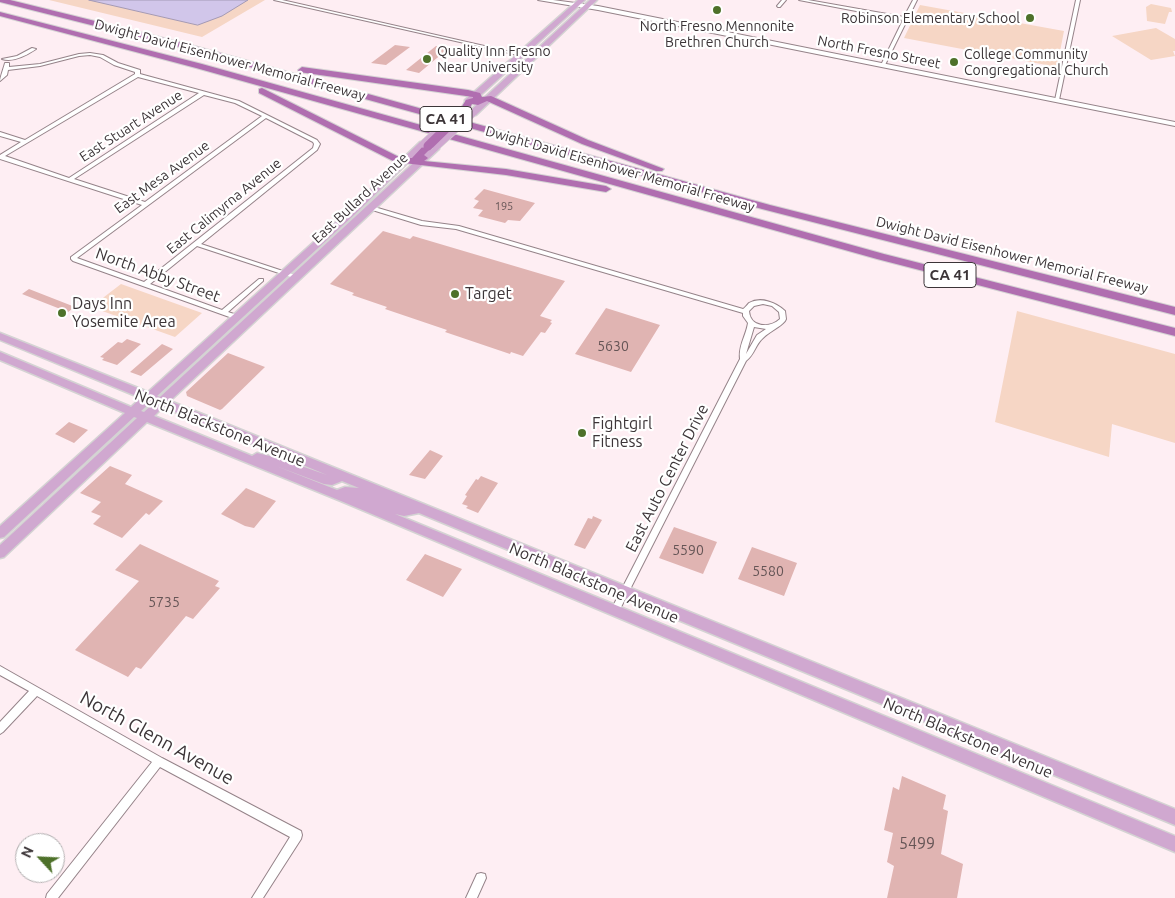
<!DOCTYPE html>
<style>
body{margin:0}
#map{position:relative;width:1175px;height:898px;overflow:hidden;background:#feeef3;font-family:Ubuntu,sans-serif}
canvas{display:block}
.north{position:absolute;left:15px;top:833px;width:50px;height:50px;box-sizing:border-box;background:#fff;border:1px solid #b1aeaf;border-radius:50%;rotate:295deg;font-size:14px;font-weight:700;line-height:20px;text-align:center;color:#3c3538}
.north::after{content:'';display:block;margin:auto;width:18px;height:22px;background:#4e712a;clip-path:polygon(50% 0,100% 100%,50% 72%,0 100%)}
</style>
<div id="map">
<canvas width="1175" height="898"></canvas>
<div class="north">N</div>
</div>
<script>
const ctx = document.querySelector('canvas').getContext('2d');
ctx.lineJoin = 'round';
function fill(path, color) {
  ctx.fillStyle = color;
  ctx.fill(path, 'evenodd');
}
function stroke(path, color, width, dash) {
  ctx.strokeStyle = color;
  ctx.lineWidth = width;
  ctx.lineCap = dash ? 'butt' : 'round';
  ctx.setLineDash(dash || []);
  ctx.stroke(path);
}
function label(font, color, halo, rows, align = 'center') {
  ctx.font = font + ' Ubuntu,sans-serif';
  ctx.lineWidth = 4.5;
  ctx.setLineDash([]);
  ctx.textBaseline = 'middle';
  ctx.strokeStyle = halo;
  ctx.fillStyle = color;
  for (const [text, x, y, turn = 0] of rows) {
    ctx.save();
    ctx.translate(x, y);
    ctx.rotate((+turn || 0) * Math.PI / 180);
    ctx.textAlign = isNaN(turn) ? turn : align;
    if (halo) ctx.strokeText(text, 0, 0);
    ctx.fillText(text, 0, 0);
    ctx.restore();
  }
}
fill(new Path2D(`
 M 49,0 L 265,0 L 202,37 Z
 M 1151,4 L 1171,8 L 1172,12 L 1169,12 L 1165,24 L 1147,21 L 1146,7 Z
 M 920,5 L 1064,31 L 1057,67 L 904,38 Z
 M 1156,28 L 1175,39 L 1175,51 L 1173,51 L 1175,56 L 1151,60 L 1112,36 Z
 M 121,284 L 202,313 L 175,337 L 91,307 Z
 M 1017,311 L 1175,354 L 1175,443 L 1112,424 L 1109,457 L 995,422 Z`), '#f6d6c5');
const water = new Path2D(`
 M 89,0 L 248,0 L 222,16 L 198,25 Z`);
fill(water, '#d1c6ea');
stroke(water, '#a49ab5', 1);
fill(new Path2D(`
 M 395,45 L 410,47 L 386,65 L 371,63 Z
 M 436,46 L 449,48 L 419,73 L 406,70 Z
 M 484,189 L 535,203 L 520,221 L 508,220 L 505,223 L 478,216 L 483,210 L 473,208 L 479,201 L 474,199 Z
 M 383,231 L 410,239 L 413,236 L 565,281 L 540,316 L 552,320 L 550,322 L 552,323 L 545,333 L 541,332 L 523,356 L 511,352 L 510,354 L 445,332 L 447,330 L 385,309 L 387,307 L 352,295 L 354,293 L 330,284 Z
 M 29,289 L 75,307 L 68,312 L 22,294 Z
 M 606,308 L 660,325 L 631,372 L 575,354 Z
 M 127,339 L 141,344 L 117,365 L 102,360 L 104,358 L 100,357 L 118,342 L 122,343 Z
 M 162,344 L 173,349 L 141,376 L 130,372 Z
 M 228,353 L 265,367 L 222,409 L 220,410 L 187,396 L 186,392 Z
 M 69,422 L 88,430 L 74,443 L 55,434 Z
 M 430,450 L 443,456 L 425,479 L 409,475 Z
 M 110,466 L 132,475 L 125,484 L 163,501 L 149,515 L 146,513 L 122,538 L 93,524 L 101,516 L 91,512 L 101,502 L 80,493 Z
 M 481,476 L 498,483 L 478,513 L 466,508 L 468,506 L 462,504 L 467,496 L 465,495 L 476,479 L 478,480 Z
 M 246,488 L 276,501 L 254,528 L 245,526 L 221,514 Z
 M 593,516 L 602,520 L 585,549 L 574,545 L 588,518 L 592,519 Z
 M 674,527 L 717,542 L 703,574 L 659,558 Z
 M 140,544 L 219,581 L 215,586 L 220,588 L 193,619 L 186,616 L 141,669 L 136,667 L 128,677 L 75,650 L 139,581 L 115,570 Z
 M 752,547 L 797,563 L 784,596 L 738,579 Z
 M 425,554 L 462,569 L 443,597 L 406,580 Z
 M 902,776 L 946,795 L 943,809 L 948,811 L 941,854 L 963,864 L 957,898 L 887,898 L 894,866 L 887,862 L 893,833 L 884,830 L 893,787 L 899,790 Z`), '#e0b4b2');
const minor = new Path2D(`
 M 274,0 L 282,0 L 524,55 L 522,56 Z
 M 782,0 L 786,0 L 780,7 L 778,7 L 777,6 Z
 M 799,0 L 808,0 L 904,17 L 913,0 L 917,0 L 885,65 L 883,66 L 881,65 L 903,20 Z
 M 1076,0 L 1080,0 L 1059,100 L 1057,101 L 1055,100 Z
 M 32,48 L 36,49 C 27,55 13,63 2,59 L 17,56 Z
 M 90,53 L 103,55 L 118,63 L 140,70 L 140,74 L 239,101 L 317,140 L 320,144 L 317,150 L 201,244 L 298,276 L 298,278 L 294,278 L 197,246 L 150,284 L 222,310 L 259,279 L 263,279 L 263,281 L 228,312 L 237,315 L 238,317 L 235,319 L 73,261 L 71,259 L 71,257 L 142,205 L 0,159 L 0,155 L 21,142 L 0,136 L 0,132 L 25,140 L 135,74 L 135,72 L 114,65 L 100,57 L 90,55 L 79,56 L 40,66 L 8,70 L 7,75 L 0,81 C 0,78 4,67 5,63 L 9,63 L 9,67 L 40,64 L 79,54 ZM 138,77 L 199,93 L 69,178 L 5,156 ZM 204,95 L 235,103 L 262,116 L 145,202 L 74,179 ZM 266,118 L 313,142 L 314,144 L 313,148 L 144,282 L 77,258 Z
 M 371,206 L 422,221 L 459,226 L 743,309 C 744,309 749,303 749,303 C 761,296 777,303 785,311 L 786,319 L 785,321 C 779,328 770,331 763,338 C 755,345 755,354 746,361 L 618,613 L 615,614 L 612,613 L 611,610 L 740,359 C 738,346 746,336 748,323 L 743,316 L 743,313 L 456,229 L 421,225 L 369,209 L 369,207 ZM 763,304 L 772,306 L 779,312 L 780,319 C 769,329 750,327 749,311 L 754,306 ZM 754,327 L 766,329 L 757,335 L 746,354 Z
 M 0,666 L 162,758 L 301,831 L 302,835 L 301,839 L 263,898 L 252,898 L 290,837 L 160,767 L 58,898 L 46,898 L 47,894 L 152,762 L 37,696 L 3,732 L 0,734 L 0,722 L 29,691 L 0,675 Z
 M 481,873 L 485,874 L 486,878 L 477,898 L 466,898 L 477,874 Z`);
const secondary = new Path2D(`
 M 538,0 L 553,0 L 598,6 L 1175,122 L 1175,126 L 598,10 Z`);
const primary = new Path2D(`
 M 578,0 L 585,0 L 471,104 L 465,104 L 465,100 Z
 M 590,0 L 597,0 L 476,115 L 470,115 L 470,111 Z
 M 420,142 L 427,144 L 354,215 L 157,396 L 160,397 L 433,145 L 439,145 L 439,149 L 170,401 L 1175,809 L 1175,825 L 419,513 L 404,516 L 395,514 L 1175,836 L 1175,852 L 341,501 L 147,422 L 4,557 L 0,558 L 0,545 L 137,418 L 134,417 L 4,537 L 0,538 L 0,526 L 125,413 L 0,360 L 0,352 L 131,407 L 141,398 L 0,340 L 0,333 L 148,392 L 348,211 ZM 151,402 L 154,403 L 144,412 L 141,411 ZM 163,407 L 327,475 L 278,458 L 257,453 L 252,456 L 154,416 ZM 276,466 L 324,484 L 332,485 L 342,481 L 359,488 L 345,487 L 337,490 Z`);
const motorway = new Path2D(`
 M 0,0 L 10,0 L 180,42 L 770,205 L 1175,307 L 1175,315 L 762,209 L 174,46 L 0,2 Z
 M 0,12 L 202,64 L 884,254 L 1175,328 L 1175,336 L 877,259 L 196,68 L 0,16 Z
 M 302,67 L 468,90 L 480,93 L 482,97 L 491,96 L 588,140 L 664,169 L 662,171 L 656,171 L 582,144 L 487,101 L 478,105 L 472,104 L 467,113 L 461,113 L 459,111 L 466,100 L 473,98 L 473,97 L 299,72 L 298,70 Z
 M 262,88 L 401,158 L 412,158 L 425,144 L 428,143 L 433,146 L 424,155 L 428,158 L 424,161 L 506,169 L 606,186 L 611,189 L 606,192 L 506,175 L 395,162 L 259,93 L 259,89 Z`);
stroke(minor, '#958389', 2);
stroke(secondary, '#958389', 2);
stroke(primary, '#d4d3d3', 3);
stroke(motorway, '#d4d3d3', 2);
fill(minor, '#fff');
fill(secondary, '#fff');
fill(primary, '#d0a8d0');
fill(motorway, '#b06eb0');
const primaryBridge = new Path2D(`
 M 423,144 L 448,121
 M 436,147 L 473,113`);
const motorwayBridge = new Path2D(`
 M 428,146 L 464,111`);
stroke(primaryBridge, '#d4d3d3', 8, []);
stroke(motorwayBridge, '#d4d3d3', 10, []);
stroke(primaryBridge, '#d0a8d0', 7);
stroke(motorwayBridge, '#b06eb0', 9);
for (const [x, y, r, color] of [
 [717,10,5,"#4e712a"],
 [1030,18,5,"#4e712a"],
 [427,59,5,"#4e712a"],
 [954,62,5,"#4e712a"],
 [455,294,5,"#4e712a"],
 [62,313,5,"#4e712a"],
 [582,433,5,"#4e712a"]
]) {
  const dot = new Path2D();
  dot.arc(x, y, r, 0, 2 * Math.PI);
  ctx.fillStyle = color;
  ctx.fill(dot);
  stroke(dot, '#fff', 2);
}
label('11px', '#655556', null, [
 ["195",504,206]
]);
label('14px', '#3c3538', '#fff', [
 ["Robinson Elementary School",1020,18,"right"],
 ["North Fresno Mennonite",717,26,"center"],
 ["Brethren Church",717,42,"center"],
 ["Quality Inn Fresno",437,51],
 ["Near University",437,67],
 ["College Community",964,54],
 ["Congregational Church",964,70]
], 'left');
label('14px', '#3c3538', '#fff', [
 ["North Fresno Street",879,52,11],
 ["Dwight David Eisenhower Memorial Freeway",230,60,15],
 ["East Stuart Avenue",131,126,-33],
 ["Dwight David Eisenhower Memorial Freeway",620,169,16],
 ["East Mesa Avenue",162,177,-36],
 ["East Bullard Avenue",360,198,-43],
 ["East Calimyrna Avenue",224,206,-39],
 ["Dwight David Eisenhower Memorial Freeway",1012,255,14]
]);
label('14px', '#655556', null, [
 ["5630",613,346],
 ["5590",688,550],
 ["5580",768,571],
 ["5735",164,602]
]);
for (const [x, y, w] of [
 [446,119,52],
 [950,275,52]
]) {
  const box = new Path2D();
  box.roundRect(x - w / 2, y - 12.5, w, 25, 4);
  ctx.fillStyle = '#fff';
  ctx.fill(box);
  stroke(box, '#3c3538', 1);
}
label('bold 15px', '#3c3538', null, [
 ["CA 41",446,119],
 ["CA 41",950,275]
]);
label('16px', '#3c3538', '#fff', [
 ["North Abby Street",158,275,20],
 ["North Blackstone Avenue",220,428,22],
 ["East Auto Center Drive",667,478,-63],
 ["North Blackstone Avenue",594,583,23],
 ["North Blackstone Avenue",968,738,23]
]);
label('16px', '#3c3538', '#fff', [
 ["Target",465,294],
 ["Days Inn",72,304],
 ["Yosemite Area",72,322],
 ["Fightgirl",592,424],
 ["Fitness",592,442]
], 'left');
label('16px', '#655556', null, [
 ["5499",917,844]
]);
label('19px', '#3c3538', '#fff', [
 ["North Glenn Avenue",157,738,29]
]);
</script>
